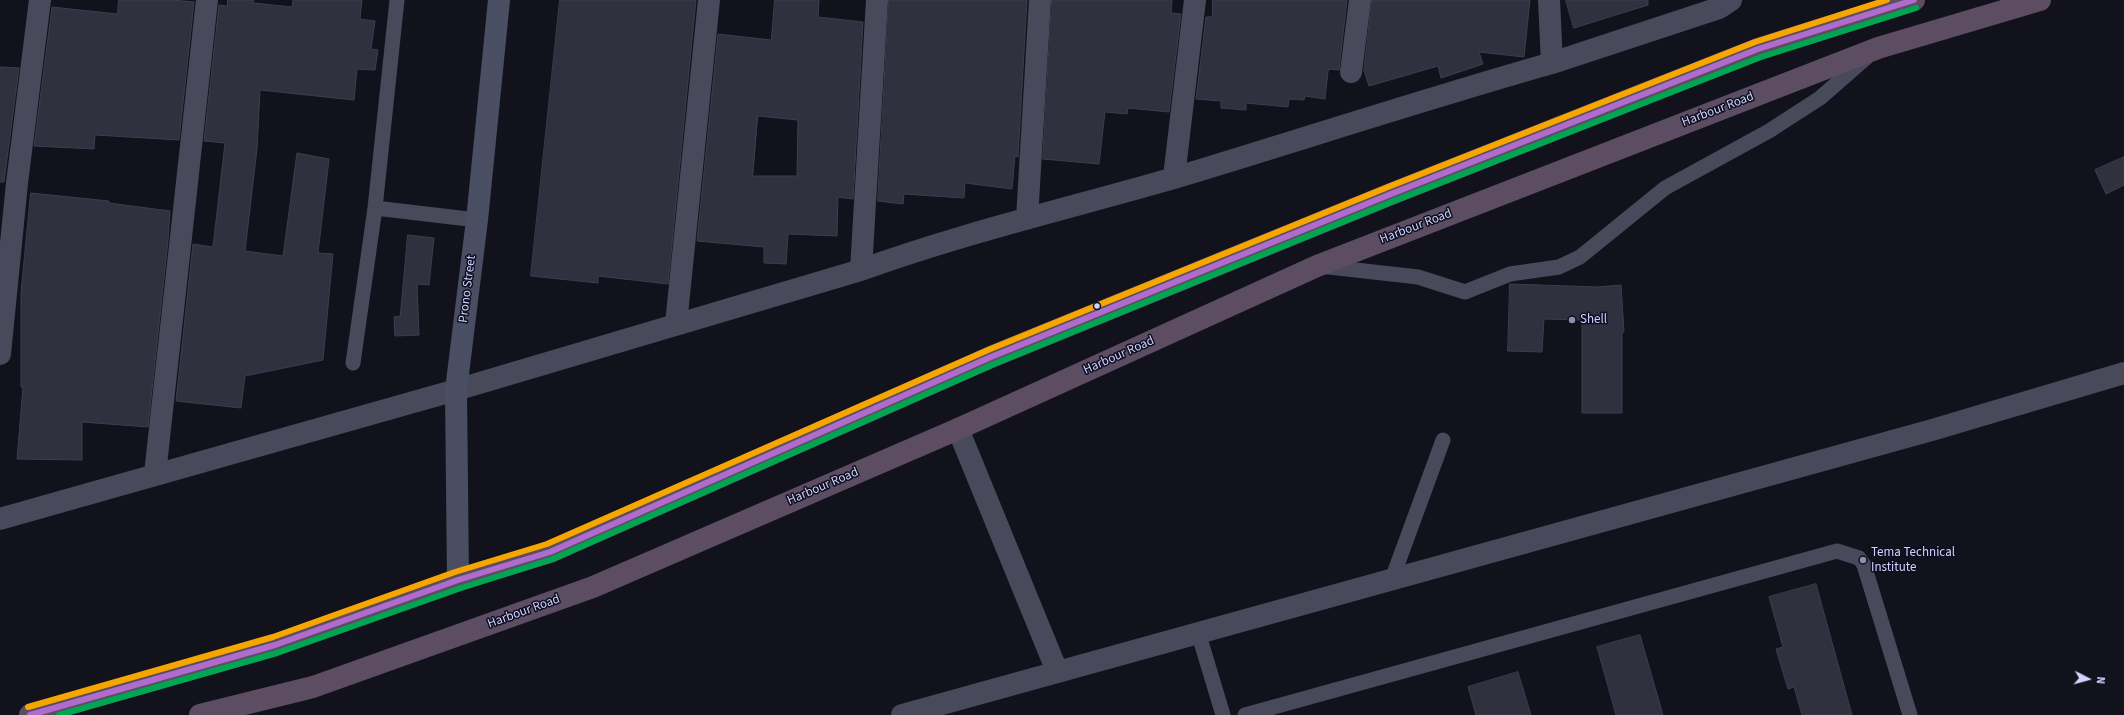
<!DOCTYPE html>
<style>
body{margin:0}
#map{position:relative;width:2124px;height:715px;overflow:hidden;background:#12121c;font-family:"Source Sans 3",sans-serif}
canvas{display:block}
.north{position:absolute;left:2068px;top:659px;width:40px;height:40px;-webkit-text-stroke:3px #0e0e20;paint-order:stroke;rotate:96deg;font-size:11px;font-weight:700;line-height:16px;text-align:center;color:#d0d3fc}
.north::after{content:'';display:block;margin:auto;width:14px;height:18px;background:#d0d3fc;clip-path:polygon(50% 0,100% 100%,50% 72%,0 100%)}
</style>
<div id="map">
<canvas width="2124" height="715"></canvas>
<div class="north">N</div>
</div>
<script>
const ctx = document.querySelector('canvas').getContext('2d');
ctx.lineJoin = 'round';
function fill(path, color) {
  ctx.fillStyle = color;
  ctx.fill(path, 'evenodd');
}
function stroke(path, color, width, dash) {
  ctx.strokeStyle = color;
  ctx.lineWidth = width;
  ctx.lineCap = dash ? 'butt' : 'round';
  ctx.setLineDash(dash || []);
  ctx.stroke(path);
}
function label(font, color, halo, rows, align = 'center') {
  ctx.font = font + ' "Source Sans 3",sans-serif';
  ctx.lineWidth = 3;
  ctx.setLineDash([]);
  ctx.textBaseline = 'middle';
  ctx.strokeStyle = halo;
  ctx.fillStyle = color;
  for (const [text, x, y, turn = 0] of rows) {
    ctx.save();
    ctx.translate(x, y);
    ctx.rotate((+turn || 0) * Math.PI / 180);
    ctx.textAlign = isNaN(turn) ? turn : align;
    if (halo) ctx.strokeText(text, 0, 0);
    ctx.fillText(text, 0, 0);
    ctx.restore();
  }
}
const building = new Path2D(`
 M 119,0 L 173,0 L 194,2 L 179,140 L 95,135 L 94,149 L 34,146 L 52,7 L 117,14 Z
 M 228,0 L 254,0 L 253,3 L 292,7 L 293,0 L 362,0 L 360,19 L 375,21 L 371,49 L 378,50 L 375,70 L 357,69 L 354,100 L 260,90 L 257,149 L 245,251 L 283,256 L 297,153 L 329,159 L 318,253 L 333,254 L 323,360 L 245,376 L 241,408 L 176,401 L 193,244 L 213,247 L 225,143 L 204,141 L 219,5 L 227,6 Z
 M 560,0 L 696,0 L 668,284 L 598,276 L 598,283 L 531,276 Z
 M 775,0 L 819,0 L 818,17 L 863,22 L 853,199 L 838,197 L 837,236 L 788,234 L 786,264 L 764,263 L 764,247 L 697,241 L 718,34 L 771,40 ZM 758,116 L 798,120 L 797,176 L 753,176 Z
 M 889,0 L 1027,0 L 1018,157 L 1015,156 L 1012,189 L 965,183 L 964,198 L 904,194 L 903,204 L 878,201 Z
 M 1052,0 L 1172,0 L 1171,13 L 1181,14 L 1169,112 L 1128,108 L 1127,114 L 1105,112 L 1099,164 L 1043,159 Z
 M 1213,0 L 1347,0 L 1339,70 L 1330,69 L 1328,71 L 1325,99 L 1305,96 L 1304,100 L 1289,99 L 1288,107 L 1246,103 L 1246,110 L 1221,108 L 1221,101 L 1196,99 L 1206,17 L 1212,17 Z
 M 1372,0 L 1530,0 L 1524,57 L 1479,52 L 1483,64 L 1441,78 L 1438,66 L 1369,86 L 1365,73 L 1364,72 Z
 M 1566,0 L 1648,0 L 1648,5 L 1574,28 Z
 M 0,67 L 19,68 L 4,182 L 0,182 Z
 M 2124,157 L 2124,185 L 2106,194 L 2095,170 Z
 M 31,193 L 109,201 L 109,203 L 170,211 L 168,241 L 148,427 L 82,422 L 82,460 L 17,459 L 23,387 L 21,387 L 21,293 Z
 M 408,235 L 434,238 L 429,285 L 417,284 L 419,335 L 395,336 L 394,317 L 400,316 Z
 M 1510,284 L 1598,287 L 1621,285 L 1624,332 L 1622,332 L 1622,413 L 1582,413 L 1582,320 L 1544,319 L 1542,352 L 1508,351 Z
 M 1816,584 L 1852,715 L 1802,715 L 1794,687 L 1788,689 L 1776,649 L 1783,647 L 1769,597 Z
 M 1640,635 L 1663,715 L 1616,715 L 1597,647 Z
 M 1518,672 L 1531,715 L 1476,715 L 1468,687 Z`);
fill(building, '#30303e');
stroke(building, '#3d3d4f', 1);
stroke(new Path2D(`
 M 375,208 L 397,0
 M 1320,266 L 1418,277 L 1465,292 L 1510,274 L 1559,267 L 1580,257 L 1665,188 L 1769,131 L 1820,98 L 1867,57
 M 353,363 L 375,208 L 477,220
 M 1392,579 L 1443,440
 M 1198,632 L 1223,715
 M 1245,715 L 1837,551 L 1859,558 L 1864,565 L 1910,715`), '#484a5c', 15);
stroke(new Path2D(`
 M 1552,63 L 1719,8 L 1731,0
 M 1351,72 L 1360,0
 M 1174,177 L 1195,0
 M 1027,219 L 1040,0
 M 861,270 L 877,0
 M 676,324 L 709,0
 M 0,354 L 17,183 L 40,0
 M 958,429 L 1057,671
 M 155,474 L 207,0
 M 0,519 L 456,390 L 861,270 C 963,233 1070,208 1174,178 C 1300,140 1425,99 1552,63 L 1549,0
 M 902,715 L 1932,430 L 2124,373`), '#484a5c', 22);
stroke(new Path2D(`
 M 458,580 L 456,390 L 477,220 L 499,0`), '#4a4e63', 22);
stroke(new Path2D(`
 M 30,715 L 275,645 L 458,580 L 550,552 L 991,357 L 1391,194 L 1758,49 L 1914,0
 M 200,715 L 313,687 L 593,587 L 958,429 L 1317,266 L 1878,48 L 2040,0`), '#5c4d63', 22);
stroke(new Path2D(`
 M 30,715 L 275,645 L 458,580 L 550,552 L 991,357 L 1391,194 L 1758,49 L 1914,0`), '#b06ccc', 6);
stroke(new Path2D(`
 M 59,715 L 277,653 L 461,588 L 553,559 L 994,364 L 1394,201 L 1761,57 L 1916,8`), '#00a651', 6);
stroke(new Path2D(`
 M 28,707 L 273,637 L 455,572 L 547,544 L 988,350 L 1388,187 L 1755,42 L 1887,0`), '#f7a600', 6);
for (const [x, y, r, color] of [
 [1097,306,3.5,"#d0d3fc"],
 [1572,320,4,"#8e8fae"],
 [1863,560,4,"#8e8fae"]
]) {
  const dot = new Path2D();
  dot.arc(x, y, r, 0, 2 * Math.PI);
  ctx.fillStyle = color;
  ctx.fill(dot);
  stroke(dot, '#0e0e20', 1.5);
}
label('13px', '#d0d3fc', '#0e0e20', [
 ["Harbour Road",1718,110,-21],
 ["Harbour Road",1416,227,-21],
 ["Prono Street",468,289,-83],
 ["Harbour Road",1119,356,-24],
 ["Harbour Road",823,487,-23],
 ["Harbour Road",524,612,-20]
]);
label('13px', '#d0d3fc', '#0e0e20', [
 ["Shell",1580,320],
 ["Tema Technical",1871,553],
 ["Institute",1871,568]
], 'left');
</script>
